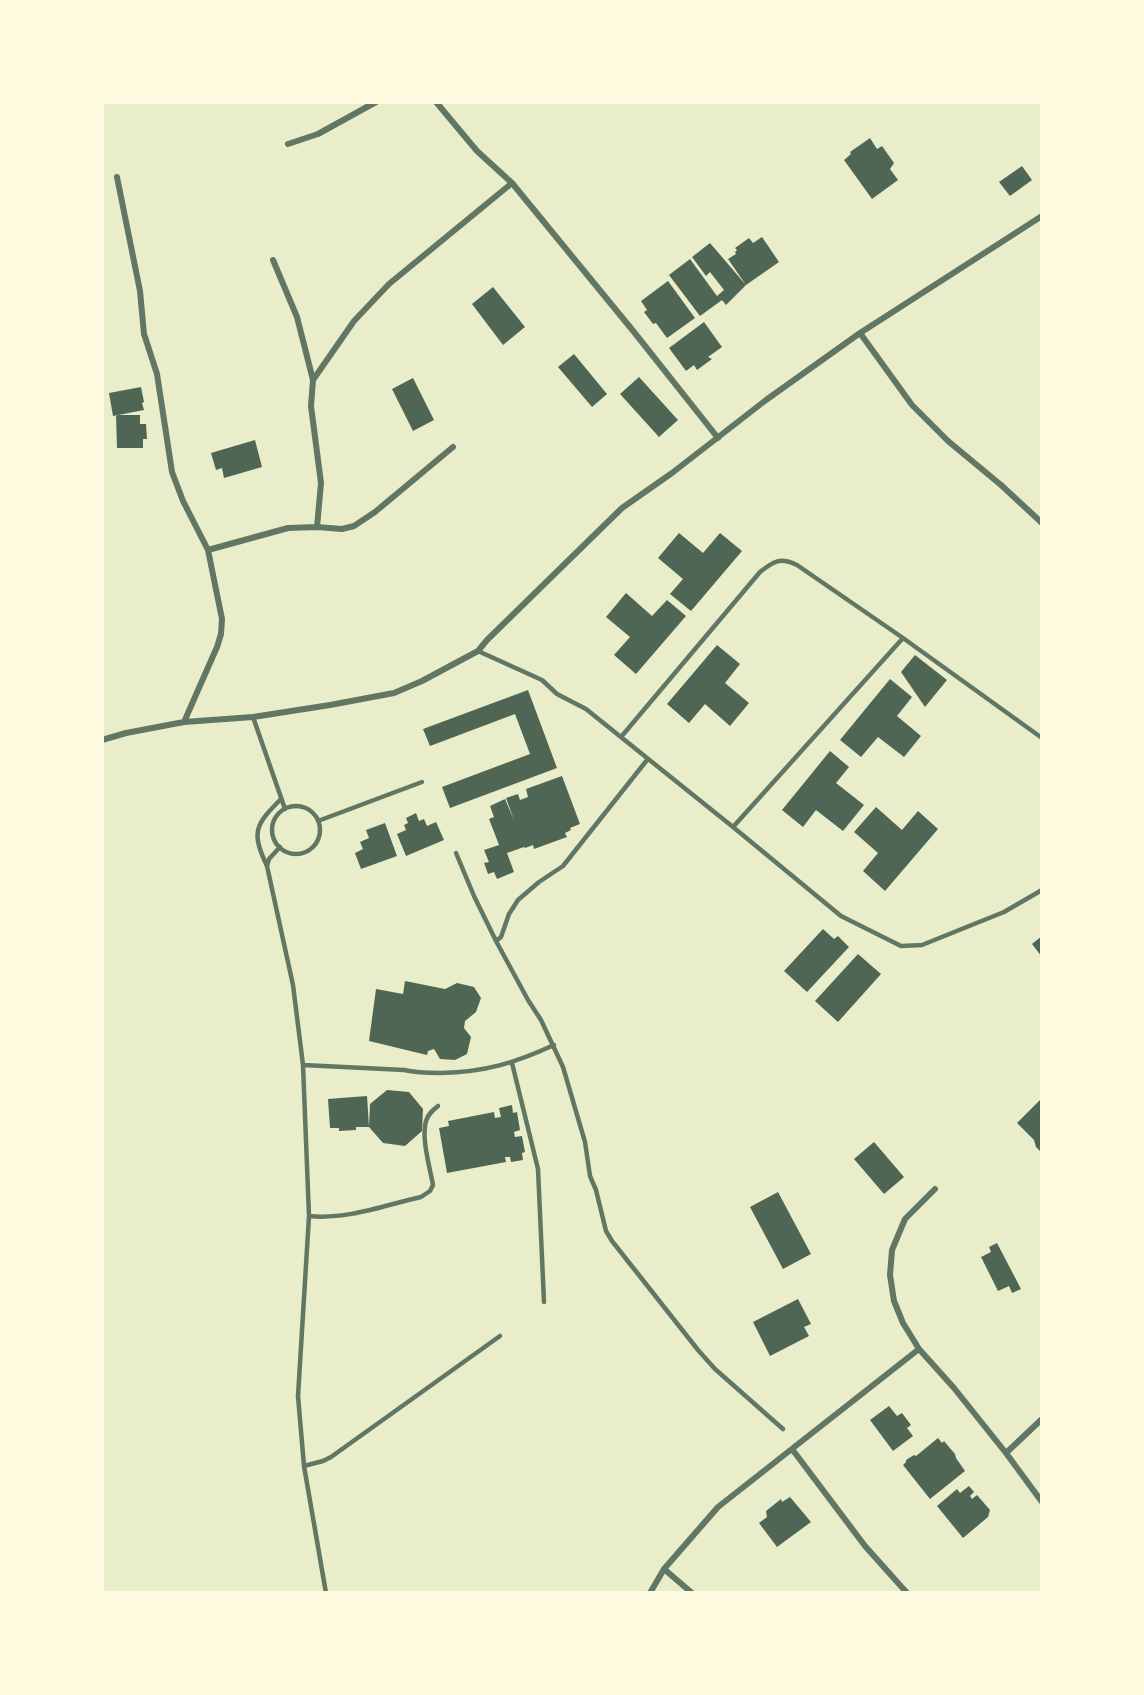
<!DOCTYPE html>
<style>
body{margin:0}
#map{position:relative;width:1144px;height:1695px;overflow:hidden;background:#e9edc9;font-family:Mulish,sans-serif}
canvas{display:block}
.frame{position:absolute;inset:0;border:104px solid #fefae0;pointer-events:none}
</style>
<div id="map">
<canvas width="1144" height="1695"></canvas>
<div class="frame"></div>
</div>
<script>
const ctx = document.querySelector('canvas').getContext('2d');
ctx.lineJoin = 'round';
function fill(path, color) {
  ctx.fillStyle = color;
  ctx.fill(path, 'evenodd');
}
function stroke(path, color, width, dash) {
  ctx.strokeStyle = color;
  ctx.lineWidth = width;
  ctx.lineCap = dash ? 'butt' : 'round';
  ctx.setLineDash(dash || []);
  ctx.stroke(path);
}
fill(new Path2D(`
 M 870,138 L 877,149 L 882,146 L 894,163 L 890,169 L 898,180 L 872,199 L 844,160 L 851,154 L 850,152 Z
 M 1022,166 L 1032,180 L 1010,196 L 999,182 Z
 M 762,237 L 779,262 L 746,285 L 728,259 L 736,254 L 735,252 L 737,250 L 735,248 L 749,238 L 753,243 Z
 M 710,243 L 746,285 L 726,305 L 722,300 L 700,316 L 669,275 L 690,259 L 717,296 L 724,290 L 710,272 L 706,276 L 692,257 Z
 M 668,281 L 695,318 L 667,338 L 656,323 L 653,324 L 644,312 L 647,310 L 641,301 Z
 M 493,287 L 525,327 L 503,345 L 472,304 Z
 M 704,322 L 722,347 L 708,357 L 712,359 L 697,370 L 694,365 L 686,371 L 669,348 Z
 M 574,354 L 607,394 L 592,407 L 558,367 Z
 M 639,377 L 678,420 L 659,437 L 620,394 Z
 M 413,378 L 434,420 L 413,431 L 392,389 Z
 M 141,387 L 144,402 L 142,403 L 144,410 L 113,416 L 109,393 Z
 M 116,415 L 140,415 L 140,424 L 146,424 L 147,439 L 143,439 L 143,448 L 117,448 Z
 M 255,440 L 262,467 L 224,478 L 222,468 L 216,470 L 211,453 Z
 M 679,533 L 703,553 L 720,533 L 742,551 L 691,611 L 670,594 L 683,579 L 658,558 Z
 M 626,593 L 652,616 L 667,600 L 686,616 L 636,674 L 614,655 L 630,637 L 606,617 Z
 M 717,645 L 740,664 L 725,683 L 749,703 L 730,726 L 705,704 L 689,723 L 667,704 Z
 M 915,655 L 947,680 L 925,707 L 901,672 Z
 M 890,679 L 912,697 L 897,716 L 921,736 L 904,757 L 878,737 L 861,757 L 840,740 Z
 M 528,690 L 557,768 L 450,808 L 442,787 L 530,754 L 515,714 L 430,746 L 423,729 Z
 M 830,751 L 849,767 L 836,783 L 864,805 L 843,831 L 816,810 L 803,827 L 782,810 Z
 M 562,776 L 580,824 L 570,828 L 571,830 L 565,833 L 567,837 L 534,849 L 533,845 L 525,848 L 524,847 L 507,853 L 514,872 L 497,879 L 494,872 L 488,874 L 484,863 L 489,862 L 484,850 L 499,845 L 489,819 L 494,817 L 490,806 L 505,799 L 514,820 L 506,798 L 518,794 L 520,800 L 528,797 L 526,789 Z
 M 876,807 L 902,830 L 918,811 L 938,829 L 885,891 L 863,871 L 878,853 L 854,832 Z
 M 416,813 L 419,821 L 424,819 L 427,826 L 436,822 L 444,840 L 406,856 L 397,834 L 406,830 L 404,825 L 408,823 L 406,818 Z
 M 385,823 L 397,856 L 361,869 L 355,853 L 363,849 L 360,842 L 369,838 L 366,830 Z
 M 823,929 L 834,939 L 838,936 L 849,947 L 807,992 L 784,971 Z
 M 1042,936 L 1042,957 L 1032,944 Z
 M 858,954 L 881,974 L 838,1022 L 815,1001 Z
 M 405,981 L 445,989 L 457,983 L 474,987 L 481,998 L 476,1012 L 465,1021 L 464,1028 L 471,1037 L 467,1054 L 455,1060 L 440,1059 L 434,1049 L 428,1051 L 427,1055 L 369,1041 L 376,989 L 403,994 Z
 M 387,1090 L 409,1092 L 423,1109 L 422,1131 L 405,1146 L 383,1143 L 369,1127 L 356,1127 L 356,1130 L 339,1131 L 339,1128 L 330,1128 L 328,1099 L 367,1096 L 369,1127 L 370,1104 Z
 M 1042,1098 L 1042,1153 L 1036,1147 L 1034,1140 L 1017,1123 Z
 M 512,1105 L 513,1113 L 517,1112 L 520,1130 L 514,1132 L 515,1137 L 522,1136 L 525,1152 L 522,1153 L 523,1160 L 511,1162 L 510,1157 L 505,1157 L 506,1162 L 447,1173 L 439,1128 L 449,1126 L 448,1121 L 494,1112 L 495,1118 L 501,1117 L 499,1108 Z
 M 874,1142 L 904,1177 L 884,1194 L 854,1159 Z
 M 778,1192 L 811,1254 L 783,1269 L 750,1207 Z
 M 997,1243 L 1021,1289 L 1012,1293 L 1009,1286 L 998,1291 L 981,1257 L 991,1252 L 989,1247 Z
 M 798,1299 L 811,1324 L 804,1327 L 809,1336 L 770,1356 L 753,1322 Z
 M 889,1406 L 897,1416 L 902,1413 L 911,1425 L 907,1428 L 913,1436 L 893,1451 L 870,1420 Z
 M 938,1438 L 942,1443 L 944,1441 L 955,1454 L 956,1458 L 965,1471 L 930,1499 L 903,1465 L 906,1462 L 906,1460 L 914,1455 L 916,1456 Z
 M 969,1486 L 974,1492 L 970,1496 L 972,1499 L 977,1495 L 990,1510 L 988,1517 L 963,1538 L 937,1506 L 957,1489 L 960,1493 Z
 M 790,1497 L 811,1522 L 777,1547 L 759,1523 L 767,1517 L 766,1511 L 781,1499 L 782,1502 Z`), '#4f6655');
stroke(new Path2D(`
 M 478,651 L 542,680 L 557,694 L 586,709 L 733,827 L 841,916 L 901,946 L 922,945 L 1004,912 L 1042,890
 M 253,717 L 285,809
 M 621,737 L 760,572 C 774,561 780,557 797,565 L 903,638 L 1042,738
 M272 830a24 24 0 1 1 48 0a24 24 0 1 1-48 0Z
 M 318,821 L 422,782
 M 733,827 L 903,638
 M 280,847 L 269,859 L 267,866 L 293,985 L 303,1065 L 309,1216 L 298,1396 L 304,1466 L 326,1593
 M 456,853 L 474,896 L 496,941 L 528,1000 L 541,1020 L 563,1067 L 585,1142 L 590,1176 L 596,1190 L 606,1231 L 612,1241 L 698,1350 L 715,1369 L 783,1429
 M 267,866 C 251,832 255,825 281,799
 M 496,941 L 501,937 L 509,914 L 518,900 L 539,882 L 563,866 L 647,760
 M 512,1063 L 538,1169 L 544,1302
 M 303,1065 L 404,1070 C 417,1073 428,1073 441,1073 C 485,1072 515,1063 554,1045
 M 309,1216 C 347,1220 385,1205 421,1197 L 430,1191 L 433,1185 C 430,1168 421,1138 426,1121 C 428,1114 433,1110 438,1106
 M 304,1466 L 323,1461 L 331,1457 L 500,1336`), '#617663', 4.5);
stroke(new Path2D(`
 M 436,102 L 477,151 L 512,183 L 634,332 L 718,438
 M 288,144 L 318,134 L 376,102
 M 117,177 L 140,291 L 144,334 L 157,374 L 172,472 L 183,501 L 208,550 L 222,619 L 221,634 L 217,647 L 184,722
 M 273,260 L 297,317 L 313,380
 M 860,333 L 912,405 L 948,441 L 1001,485 L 1042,523
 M 317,527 L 321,483 L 311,406 L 313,380 L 354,321 L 389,284 L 512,183
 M 208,550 L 288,528 L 317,527 L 342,529 L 354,526 L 375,512 L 453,447
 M 102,740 L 126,733 L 184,722 L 253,717 L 330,705 L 394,693 L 422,681 L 478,651 L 487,640 L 622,508 L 672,473 L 766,400 L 860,333 L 1042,216
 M 935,1189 L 905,1219 L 892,1250 L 890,1275 L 894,1301 L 903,1323 L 919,1349 L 954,1388 L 1006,1453 L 1042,1502
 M 792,1449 L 865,1546 L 907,1593
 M 1006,1453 L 1042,1419
 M 664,1569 L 692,1593
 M 650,1593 L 664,1569 L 718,1507 L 919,1349`), '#617663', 6);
</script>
